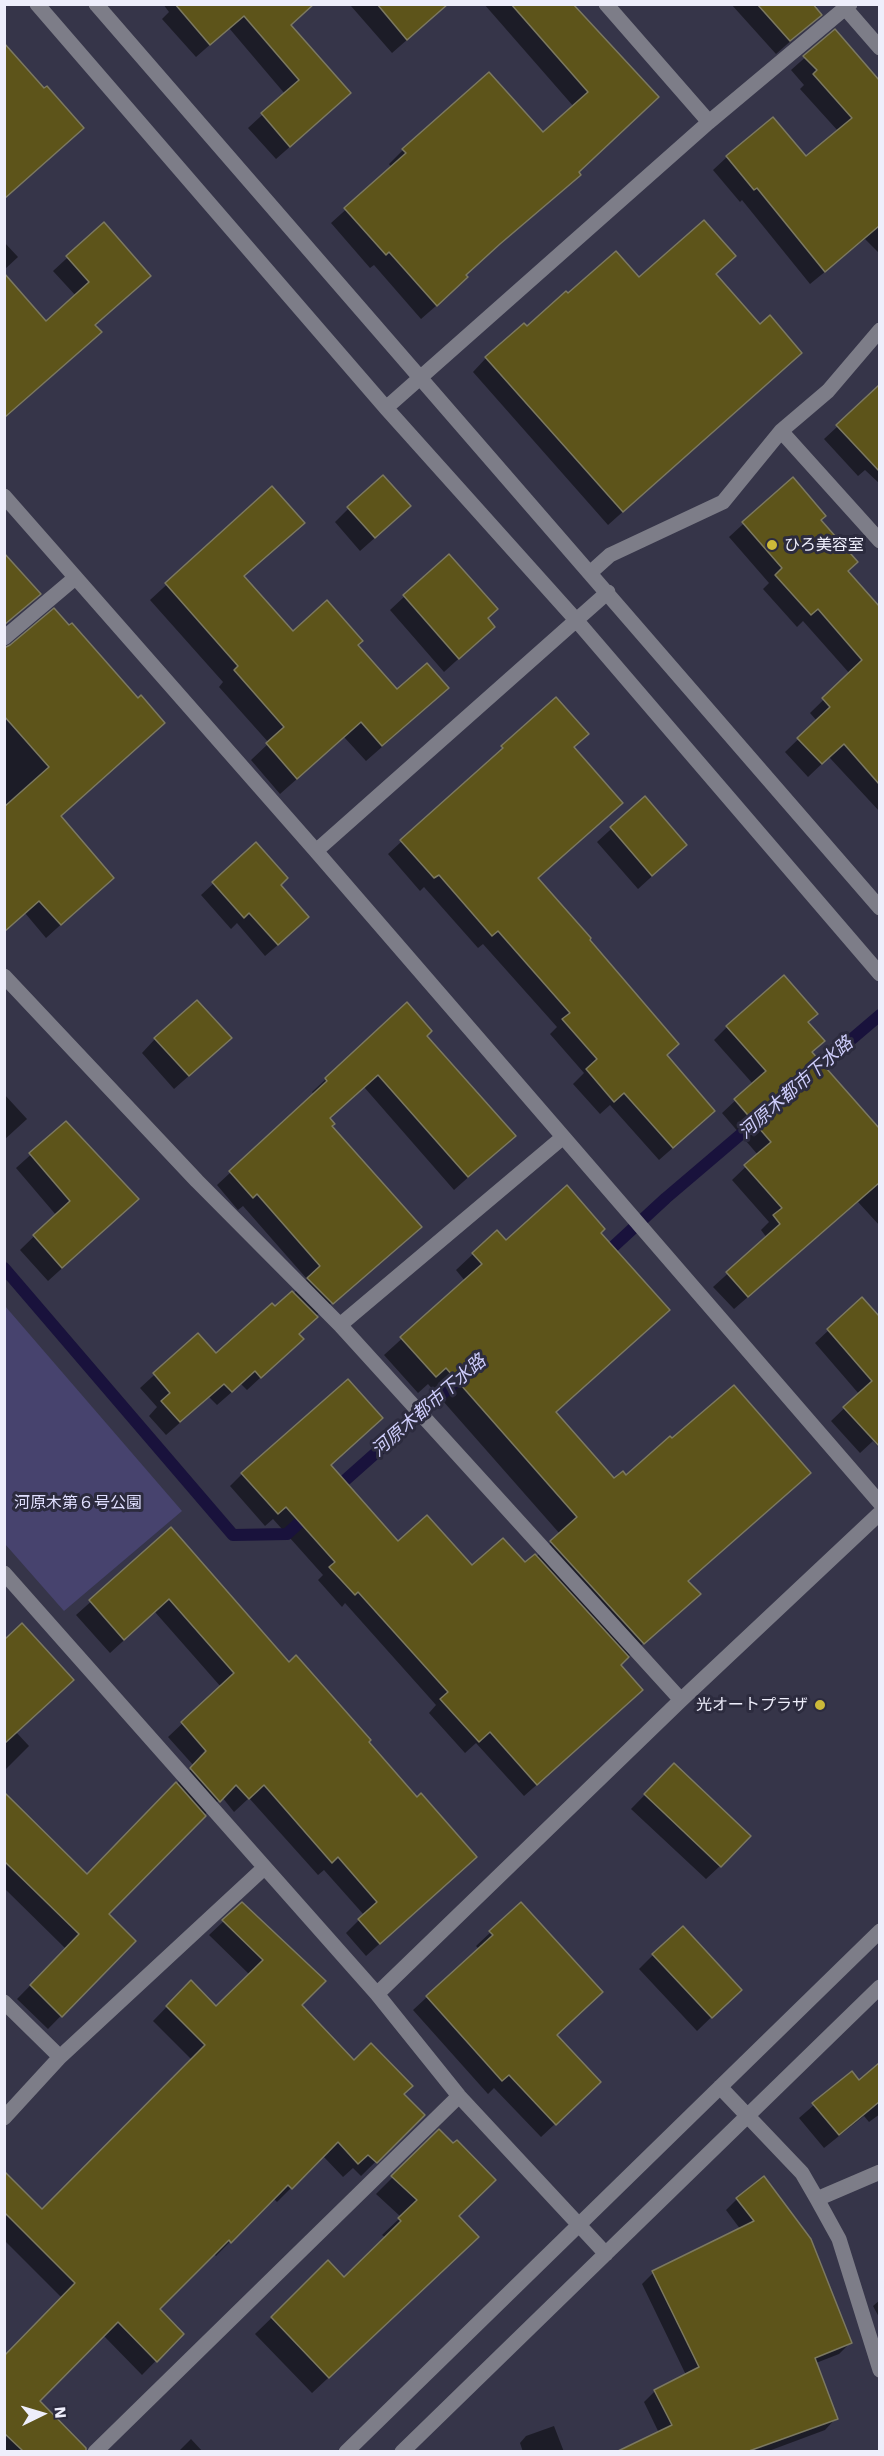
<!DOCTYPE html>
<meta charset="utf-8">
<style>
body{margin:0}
#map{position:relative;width:884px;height:2456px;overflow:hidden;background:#363549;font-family:"Work Sans",sans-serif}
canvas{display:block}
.frame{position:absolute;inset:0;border:6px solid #eeeefb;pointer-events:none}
.north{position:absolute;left:12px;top:2384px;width:60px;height:60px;-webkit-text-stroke:4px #2c2b3e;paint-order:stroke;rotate:85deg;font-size:16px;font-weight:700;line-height:24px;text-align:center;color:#eeeefb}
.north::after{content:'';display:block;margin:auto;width:21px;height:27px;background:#eeeefb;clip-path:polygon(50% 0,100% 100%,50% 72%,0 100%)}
</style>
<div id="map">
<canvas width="884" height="2456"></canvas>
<div class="frame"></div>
<div class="north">N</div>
</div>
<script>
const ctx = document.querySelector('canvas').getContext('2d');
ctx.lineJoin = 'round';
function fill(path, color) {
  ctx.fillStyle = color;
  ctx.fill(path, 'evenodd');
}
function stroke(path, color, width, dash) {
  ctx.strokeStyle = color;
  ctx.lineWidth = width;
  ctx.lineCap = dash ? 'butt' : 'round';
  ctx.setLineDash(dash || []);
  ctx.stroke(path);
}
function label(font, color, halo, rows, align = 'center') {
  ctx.font = font + ' "Work Sans","Noto Sans JP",sans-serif';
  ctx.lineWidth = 6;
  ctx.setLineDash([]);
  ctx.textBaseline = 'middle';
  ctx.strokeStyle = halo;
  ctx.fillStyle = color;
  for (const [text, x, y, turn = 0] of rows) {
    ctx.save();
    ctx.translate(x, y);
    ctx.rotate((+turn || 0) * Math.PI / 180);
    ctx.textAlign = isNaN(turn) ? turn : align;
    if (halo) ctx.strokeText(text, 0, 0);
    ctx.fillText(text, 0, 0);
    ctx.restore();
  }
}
fill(new Path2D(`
 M 5,1306 L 182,1511 L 64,1611 L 5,1544 Z`), '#47436e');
fill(new Path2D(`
 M 163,4 L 295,4 L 289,25 L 335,107 L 276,159 L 248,128 L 285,94 L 229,28 L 196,57 L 162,19 L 169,12 Z
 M 353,4 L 448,4 L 392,53 L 351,6 Z
 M 484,4 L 571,4 L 627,67 L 578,173 L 579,175 L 464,275 L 452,292 L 421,319 L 374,265 L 370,268 L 331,223 L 392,168 L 389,164 L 403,150 L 542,134 L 574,107 Z
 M 731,4 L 819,4 L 815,8 L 820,15 L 776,54 Z
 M 835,31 L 880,82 L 880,254 L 865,239 L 810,284 L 742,200 L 740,202 L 713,170 L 727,157 L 806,158 L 838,131 L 800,89 L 804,85 L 791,70 Z
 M 104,224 L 149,276 L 94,326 L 86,346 L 4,419 L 4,276 L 46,324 L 76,296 L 53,271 Z
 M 4,242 L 18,257 L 4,270 Z
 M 715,275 L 786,366 L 608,525 L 473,372 L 486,358 L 639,279 Z
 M 877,390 L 880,393 L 880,484 L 865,470 L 858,476 L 824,439 Z
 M 792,479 L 819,520 L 846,571 L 880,609 L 880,812 L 829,757 L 808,777 L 785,752 L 817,721 L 810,713 L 850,674 L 803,621 L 797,627 L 763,589 L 769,583 L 729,537 Z
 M 272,488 L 303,523 L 243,577 L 293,633 L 356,645 L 397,692 L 431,704 L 366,761 L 344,737 L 280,794 L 251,760 L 269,743 L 219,687 L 223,682 L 150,600 Z
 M 348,509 L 395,520 L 360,551 L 335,522 Z
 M 448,556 L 486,619 L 479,640 L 444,672 L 390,610 Z
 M 4,689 L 138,700 L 163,723 L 59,817 L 98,891 L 46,938 L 25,913 L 4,931 Z
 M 556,699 L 573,748 L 537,879 L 588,940 L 666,1056 L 700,1124 L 659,1160 L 610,1105 L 600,1114 L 573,1084 L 584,1073 L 550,1034 L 557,1027 L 483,944 L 478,948 L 424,887 L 420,891 L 388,854 Z
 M 645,798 L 671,859 L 638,889 L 597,842 Z
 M 256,844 L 279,885 L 296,929 L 265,956 L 237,923 L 231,929 L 201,895 Z
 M 407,1004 L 425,1036 L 500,1149 L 454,1190 L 364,1087 L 328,1119 L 331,1127 L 407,1240 L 317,1315 L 298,1334 L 302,1339 L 247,1390 L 241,1384 L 217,1405 L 209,1397 L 166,1435 L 149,1416 L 157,1407 L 140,1388 L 198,1335 L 215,1355 L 293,1294 L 307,1279 L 243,1206 L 238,1210 L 217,1185 L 314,1095 L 312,1092 L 326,1079 Z
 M 807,1023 L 810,1053 L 880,1130 L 880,1226 L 858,1202 L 734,1309 L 713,1287 L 767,1238 L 761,1230 L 769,1222 L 732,1180 L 758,1155 L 722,1113 L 753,1084 L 714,1040 L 727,1027 Z
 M 155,1039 L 216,1052 L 174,1089 L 142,1053 Z
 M 4,1094 L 27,1119 L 4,1140 Z
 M 66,1123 L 123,1213 L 48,1281 L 20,1250 L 56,1215 L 16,1168 Z
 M 600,1233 L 668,1310 L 554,1413 L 614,1480 L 626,1477 L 809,1473 L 687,1582 L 698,1594 L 619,1665 L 629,1703 L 524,1796 L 476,1743 L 465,1753 L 429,1713 L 436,1705 L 345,1603 L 342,1607 L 318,1580 L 323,1575 L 273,1519 L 265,1526 L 230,1486 L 242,1474 L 381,1418 L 330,1465 L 398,1543 L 472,1567 L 525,1564 L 536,1557 L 560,1534 L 428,1384 L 418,1393 L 384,1355 L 465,1281 L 456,1270 L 473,1254 L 505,1242 Z
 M 862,1299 L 880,1319 L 880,1449 L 873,1441 L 860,1453 L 831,1421 L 859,1394 L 815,1343 Z
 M 171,1530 L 289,1664 L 367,1742 L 461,1870 L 366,1956 L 346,1933 L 364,1915 L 324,1870 L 318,1875 L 249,1798 L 234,1812 L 222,1797 L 107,1914 L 134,1941 L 48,2029 L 17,1999 L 66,1949 L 4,1888 L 4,1793 L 87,1875 L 194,1766 L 168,1737 L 221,1687 L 155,1612 L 110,1653 L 76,1615 Z
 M 4,1642 L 16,1732 L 29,1746 L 4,1771 Z
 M 674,1765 L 720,1866 L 706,1879 L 631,1809 Z
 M 242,1904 L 300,2005 L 354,2062 L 402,2094 L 423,2115 L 361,2176 L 353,2168 L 343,2177 L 323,2156 L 277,2202 L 273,2198 L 216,2256 L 213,2253 L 158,2309 L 182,2334 L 142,2375 L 103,2335 L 38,2401 L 85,2448 L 84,2452 L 4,2452 L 4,2358 L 62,2298 L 4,2240 L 4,2173 L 42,2211 L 192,2060 L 153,2021 L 191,1982 L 216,2008 L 250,1975 L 209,1935 Z
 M 521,1904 L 555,2036 L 585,2096 L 541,2137 L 494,2088 L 488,2094 L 413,2010 L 479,1949 L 476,1946 Z
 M 653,1955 L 726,2003 L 697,2031 L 639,1969 Z
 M 880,2065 L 880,2114 L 869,2122 L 864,2116 L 824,2148 L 799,2118 L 851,2073 L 859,2082 Z
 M 439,2131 L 457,2216 L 461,2254 L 312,2393 L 255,2334 L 328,2263 L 344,2279 L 386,2238 L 382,2235 L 401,2217 L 376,2194 Z
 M 737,2199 L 850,2343 L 839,2354 L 816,2363 L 836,2418 L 825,2430 L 766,2452 L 622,2452 L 659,2433 L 644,2402 L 655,2391 L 686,2375 L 642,2284 L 653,2273 L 741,2230 L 726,2210 Z
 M 880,2300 L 880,2319 L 873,2306 Z
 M 554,2426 L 564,2452 L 523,2452 L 520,2443 L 526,2436 Z
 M 191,2439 L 203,2452 L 178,2452 Z`), '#0007');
stroke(new Path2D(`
 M 812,1073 L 880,1015
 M 602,1257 L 666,1198 L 767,1112
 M 4,1268 L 233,1535 L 287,1534 L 312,1511
 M 333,1491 L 468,1371`), '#19123c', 12);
const building = new Path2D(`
 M 175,4 L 314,4 L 291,25 L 351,93 L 290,147 L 261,113 L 299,80 L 244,16 L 210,45 Z
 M 377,4 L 448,4 L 407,40 Z
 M 511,4 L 573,4 L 659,97 L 579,172 L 581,175 L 500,244 L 466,275 L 468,277 L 437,306 L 389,252 L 386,255 L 344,208 L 406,153 L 402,149 L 489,72 L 543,132 L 588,92 Z
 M 757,4 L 813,4 L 822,15 L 790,41 Z
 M 835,29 L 879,80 L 879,226 L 825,272 L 757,188 L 754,190 L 726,156 L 773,117 L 806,156 L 852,118 L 813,74 L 817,70 L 803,56 Z
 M 4,43 L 44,88 L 47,86 L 84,128 L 4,199 Z
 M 704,220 L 736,256 L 716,274 L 760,324 L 770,315 L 802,353 L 623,512 L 485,357 L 524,323 L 527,326 L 566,291 L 568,293 L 616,251 L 639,277 Z
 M 104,222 L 151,276 L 95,325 L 102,332 L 4,418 L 4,273 L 46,321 L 89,282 L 66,256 Z
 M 879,385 L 879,471 L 836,425 Z
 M 383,475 L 411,506 L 375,538 L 347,507 Z
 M 793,477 L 826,516 L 821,520 L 858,562 L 848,571 L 879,606 L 879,784 L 844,744 L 822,764 L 797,738 L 830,707 L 822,698 L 862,660 L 818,609 L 811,615 L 775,575 L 782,568 L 742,522 Z
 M 272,486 L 305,523 L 244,576 L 293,631 L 327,600 L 363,641 L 358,645 L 397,689 L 427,663 L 449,688 L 382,746 L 361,722 L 297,779 L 266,743 L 284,727 L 234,670 L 238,666 L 165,583 Z
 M 4,553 L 41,594 L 4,625 Z
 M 449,554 L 498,609 L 488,618 L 495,627 L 459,659 L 403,595 Z
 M 54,608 L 69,625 L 72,623 L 138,698 L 141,695 L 165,723 L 61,816 L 114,878 L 61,925 L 39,901 L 4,932 L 4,807 L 49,767 L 4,716 L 4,648 L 10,645 Z
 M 556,697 L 589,734 L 574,747 L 623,803 L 538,878 L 591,938 L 590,940 L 679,1044 L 667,1055 L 715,1111 L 673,1148 L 624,1093 L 614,1102 L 586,1069 L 597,1059 L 562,1019 L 570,1013 L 498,931 L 492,936 L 439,875 L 434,878 L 400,840 L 503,748 L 501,746 Z
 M 645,796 L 687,845 L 652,876 L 610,827 Z
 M 256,842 L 288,878 L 281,885 L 309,917 L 278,945 L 249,913 L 244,918 L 212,882 Z
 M 784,975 L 818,1014 L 808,1022 L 825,1041 L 812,1052 L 879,1128 L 879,1183 L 748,1297 L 726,1272 L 780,1224 L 773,1215 L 782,1208 L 744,1165 L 771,1142 L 734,1099 L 766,1071 L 726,1026 Z
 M 197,1000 L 232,1038 L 189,1076 L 154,1038 Z
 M 407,1002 L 432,1031 L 427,1036 L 516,1136 L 468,1177 L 378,1075 L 330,1118 L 335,1124 L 332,1126 L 422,1227 L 333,1304 L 307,1278 L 320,1266 L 257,1194 L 253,1198 L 229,1171 L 327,1081 L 325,1078 Z
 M 66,1121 L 139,1199 L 62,1268 L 33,1235 L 70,1201 L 29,1153 Z
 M 567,1185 L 605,1229 L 601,1233 L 670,1310 L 556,1412 L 614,1478 L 623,1471 L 626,1475 L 670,1436 L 672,1438 L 734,1385 L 811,1473 L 688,1581 L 701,1594 L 644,1644 L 550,1541 L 577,1517 L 446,1368 L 436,1377 L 400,1337 L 482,1264 L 472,1253 L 497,1230 L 506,1240 Z
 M 292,1291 L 318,1317 L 299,1334 L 304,1339 L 261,1378 L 255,1371 L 232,1392 L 224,1384 L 180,1422 L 161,1401 L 170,1393 L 153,1373 L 198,1333 L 216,1353 L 272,1303 L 275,1306 Z
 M 862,1297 L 879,1316 L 879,1446 L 843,1407 L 872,1381 L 827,1329 Z
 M 348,1379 L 383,1418 L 331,1465 L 398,1541 L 427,1515 L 472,1565 L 503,1538 L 525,1562 L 535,1554 L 629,1657 L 621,1665 L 643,1690 L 537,1785 L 490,1732 L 479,1742 L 440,1699 L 448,1692 L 358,1592 L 355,1595 L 329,1567 L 335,1562 L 286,1507 L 278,1514 L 241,1473 Z
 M 171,1527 L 289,1662 L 296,1655 L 371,1740 L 369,1742 L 417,1797 L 421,1793 L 477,1857 L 380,1944 L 358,1919 L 377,1902 L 338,1857 L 332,1863 L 264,1785 L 249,1799 L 236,1785 L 220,1802 L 190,1768 L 206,1751 L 181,1722 L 234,1673 L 169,1599 L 124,1640 L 89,1600 Z
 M 22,1623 L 74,1680 L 4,1744 L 4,1640 Z
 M 674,1763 L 751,1836 L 721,1867 L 644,1794 Z
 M 176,1782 L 206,1816 L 109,1914 L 136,1941 L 62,2017 L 30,1985 L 79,1934 L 4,1861 L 4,1792 L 87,1874 Z
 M 242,1902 L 326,1981 L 302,2005 L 354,2060 L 371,2043 L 413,2086 L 404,2094 L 425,2115 L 377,2163 L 368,2155 L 358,2164 L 338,2142 L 292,2189 L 288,2185 L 231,2243 L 229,2240 L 160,2309 L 184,2334 L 157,2362 L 118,2322 L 40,2401 L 86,2448 L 86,2451 L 23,2451 L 4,2433 L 4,2356 L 75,2283 L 4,2212 L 4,2171 L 42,2209 L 205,2045 L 166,2006 L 191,1980 L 216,2006 L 263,1960 L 222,1920 Z
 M 521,1902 L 603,1992 L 557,2035 L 601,2082 L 556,2125 L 509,2075 L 502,2081 L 426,1996 L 493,1935 L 489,1931 Z
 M 683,1926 L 742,1990 L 712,2018 L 652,1954 Z
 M 879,2063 L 879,2102 L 839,2135 L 812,2103 L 852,2071 L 859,2080 Z
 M 439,2129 L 453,2143 L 457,2140 L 496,2180 L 459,2216 L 479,2237 L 329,2378 L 271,2317 L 328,2260 L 344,2277 L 401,2221 L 398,2218 L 417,2200 L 391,2176 Z
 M 764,2176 L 811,2239 L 852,2343 L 815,2358 L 838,2419 L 749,2451 L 618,2451 L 672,2425 L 654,2390 L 699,2367 L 652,2271 L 754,2221 L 736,2198 Z`);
fill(building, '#5d541a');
stroke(building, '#7c7961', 1.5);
stroke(new Path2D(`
 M 37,4 L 386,408 L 577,621 L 880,974
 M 96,4 C 356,306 620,606 880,908
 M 606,4 L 709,122
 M 846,9 L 880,48
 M 386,408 L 709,122 L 850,4
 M 781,431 L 880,541
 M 4,496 L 316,851 L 880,1503
 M 590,573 L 610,555 L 723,502 L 781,431 L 828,391 L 880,330
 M 4,638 L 75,578
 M 316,851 L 608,592
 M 4,976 L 197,1181 L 340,1325 L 681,1700
 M 340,1325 L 562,1138
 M 4,1573 L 377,1994 L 459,2096 L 606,2254
 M 377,1994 L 681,1700 L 880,1513
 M 4,2002 L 60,2057
 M 720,2087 L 802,2173 L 817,2199 L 839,2239 L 880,2370
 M 4,2118 L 60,2057 L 264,1868
 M 817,2199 L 880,2172
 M 95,2452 L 459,2096
 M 346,2452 L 880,1931
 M 402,2452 L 880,1987`), '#7d7d88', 15);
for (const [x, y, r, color] of [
 [772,545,6,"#ccb939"],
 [820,1705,6,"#ccb939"]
]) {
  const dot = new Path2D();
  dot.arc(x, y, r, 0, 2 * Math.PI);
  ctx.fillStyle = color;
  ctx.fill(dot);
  stroke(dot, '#2c2b3e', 2);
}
label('16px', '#eeeefb', '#2c2b3e', [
 ["ひろ美容室",784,545],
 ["光オートプラザ",808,1705,"right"]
], 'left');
label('16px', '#dfdefe', '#2c2b3e', [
 ["河原木第６号公園",78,1503]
]);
label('italic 18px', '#cecdfb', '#2c2b3e', [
 ["河原木都市下水路",796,1088,-41],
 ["河原木都市下水路",429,1406,-41]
]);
</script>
